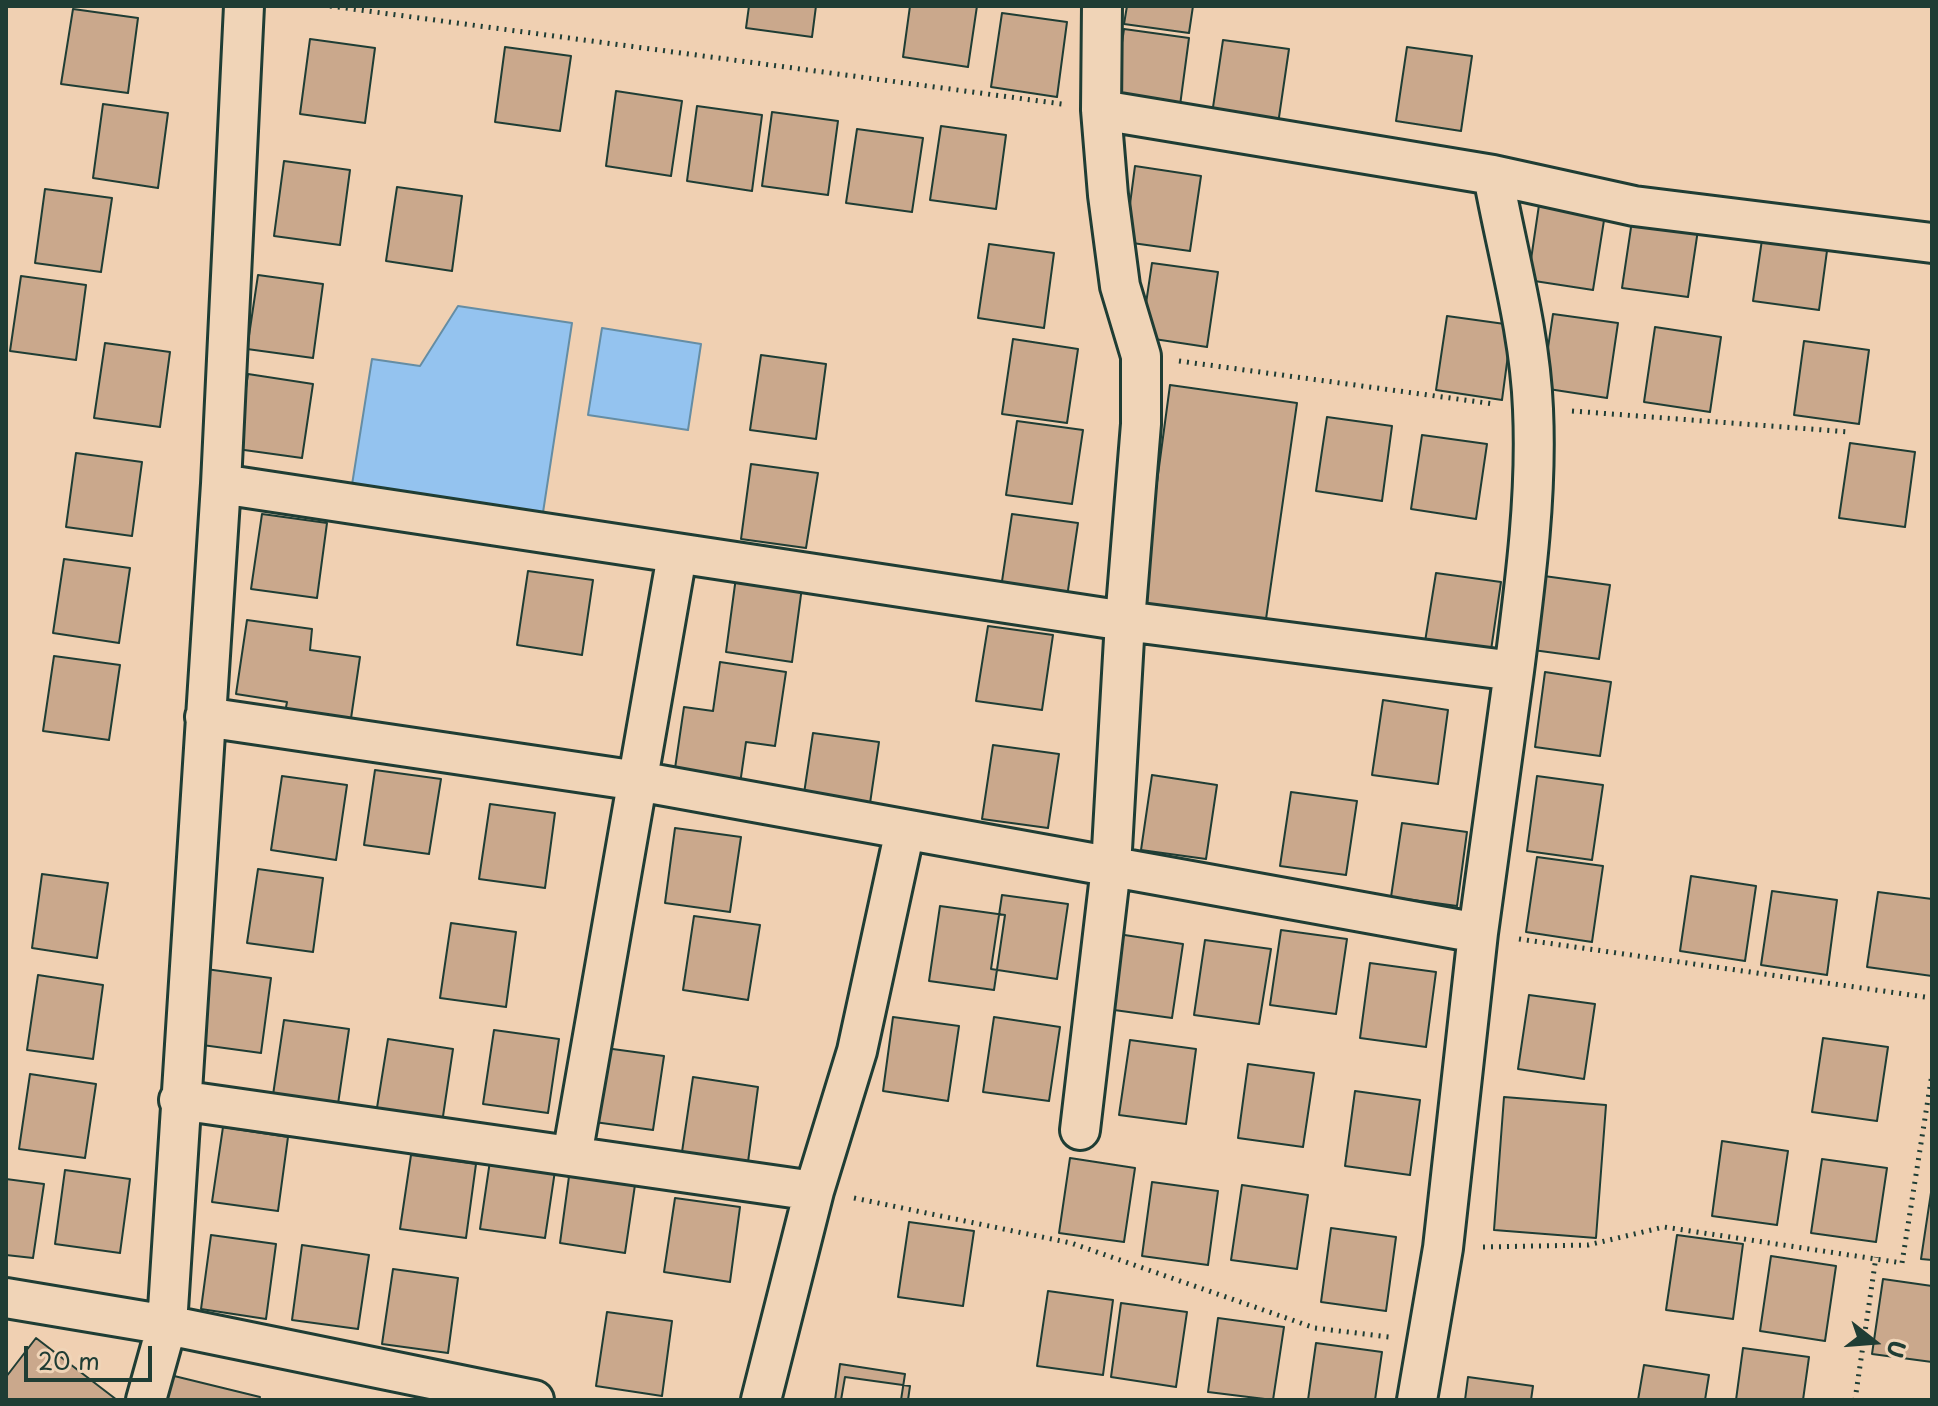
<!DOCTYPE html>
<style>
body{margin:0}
#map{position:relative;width:1938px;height:1406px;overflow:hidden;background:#f0d0b2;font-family:"Playpen Sans",sans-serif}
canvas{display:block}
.frame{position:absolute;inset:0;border:8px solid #1f3d34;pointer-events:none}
.north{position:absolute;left:1834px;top:1302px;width:80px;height:80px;-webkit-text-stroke:6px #f0d4b7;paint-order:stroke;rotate:107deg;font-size:22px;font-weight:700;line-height:32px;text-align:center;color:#1f3d34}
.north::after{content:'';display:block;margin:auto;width:28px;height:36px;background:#1f3d34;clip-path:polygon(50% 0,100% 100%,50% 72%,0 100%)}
.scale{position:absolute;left:24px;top:1346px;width:128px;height:36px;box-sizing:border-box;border:4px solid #1f3d34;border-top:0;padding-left:10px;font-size:24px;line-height:28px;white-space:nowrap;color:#1f3d34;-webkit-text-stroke:6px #f0d4b7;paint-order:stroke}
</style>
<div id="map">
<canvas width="1938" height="1406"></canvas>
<div class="frame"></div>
<div class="north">U</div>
<div class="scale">20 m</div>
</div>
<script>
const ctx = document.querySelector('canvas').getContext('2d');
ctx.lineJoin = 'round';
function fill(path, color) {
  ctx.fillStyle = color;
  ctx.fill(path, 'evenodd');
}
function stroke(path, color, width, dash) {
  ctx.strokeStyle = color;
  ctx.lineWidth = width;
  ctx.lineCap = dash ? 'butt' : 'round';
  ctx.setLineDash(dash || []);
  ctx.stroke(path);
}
const water = new Path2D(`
 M 458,306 L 572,323 L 542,519 L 351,491 L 372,359 L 420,366 Z
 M 602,328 L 701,344 L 688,430 L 588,415 Z`);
fill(water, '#94c3ef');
stroke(water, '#658da4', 2);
const building = new Path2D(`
 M 749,6 L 816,6 L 812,37 L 746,28 Z
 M 910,6 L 977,6 L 968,67 L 903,57 Z
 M 1127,6 L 1193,6 L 1189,33 L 1124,24 Z
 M 73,9 L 138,18 L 128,93 L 61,84 Z
 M 1002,13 L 1067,22 L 1057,97 L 991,87 Z
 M 1124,29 L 1189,38 L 1179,113 L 1113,104 Z
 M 310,39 L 375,48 L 365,123 L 300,114 Z
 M 1223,40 L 1289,49 L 1278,124 L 1212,114 Z
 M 505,47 L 571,56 L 560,131 L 495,122 Z
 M 1407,47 L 1472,56 L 1461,131 L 1396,121 Z
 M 616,91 L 682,101 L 671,176 L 606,166 Z
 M 103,104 L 168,113 L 158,188 L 93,178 Z
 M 697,106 L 762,115 L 752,191 L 687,181 Z
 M 772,112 L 838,121 L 828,195 L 762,186 Z
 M 941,126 L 1006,135 L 996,209 L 930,200 Z
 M 857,129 L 923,138 L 912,212 L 846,203 Z
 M 284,161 L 350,170 L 340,245 L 274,236 Z
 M 1135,166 L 1201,176 L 1190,251 L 1125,242 Z
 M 397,187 L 462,196 L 452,271 L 386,261 Z
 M 45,189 L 112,198 L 101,272 L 35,263 Z
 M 1539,205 L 1605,214 L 1593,290 L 1528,280 Z
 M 1633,214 L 1699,223 L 1688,297 L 1622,288 Z
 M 1764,226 L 1829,236 L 1819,310 L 1753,301 Z
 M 989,244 L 1054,253 L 1044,328 L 978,318 Z
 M 1152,263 L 1218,272 L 1207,347 L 1141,337 Z
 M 258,275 L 323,284 L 313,358 L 247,349 Z
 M 21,276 L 86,285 L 76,360 L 10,351 Z
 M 1553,314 L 1618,323 L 1607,398 L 1542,388 Z
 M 1447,316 L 1512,325 L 1502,400 L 1436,390 Z
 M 1655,327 L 1721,337 L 1710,412 L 1644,402 Z
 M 1013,339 L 1078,349 L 1067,423 L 1002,414 Z
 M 1804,341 L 1869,350 L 1859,424 L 1794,415 Z
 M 105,343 L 170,352 L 160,427 L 94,418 Z
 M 761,355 L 826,364 L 816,439 L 750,430 Z
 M 248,374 L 313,384 L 302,458 L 237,449 Z
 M 1170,385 L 1297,403 L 1265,626 L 1140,609 Z
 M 1327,417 L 1392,426 L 1382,501 L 1316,491 Z
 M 1017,421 L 1083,430 L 1072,504 L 1006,495 Z
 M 1422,435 L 1487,444 L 1476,519 L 1411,509 Z
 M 1850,443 L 1915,452 L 1905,527 L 1839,518 Z
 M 76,453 L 142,462 L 132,536 L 66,527 Z
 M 751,464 L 818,473 L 806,548 L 741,539 Z
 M 262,514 L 327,523 L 317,598 L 251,589 Z
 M 1012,514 L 1078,523 L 1067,597 L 1001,588 Z
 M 64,559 L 130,568 L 119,643 L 53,633 Z
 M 528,571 L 593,580 L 582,655 L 517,645 Z
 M 1436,573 L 1501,582 L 1490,657 L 1424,648 Z
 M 1544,576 L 1610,585 L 1599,659 L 1533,650 Z
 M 736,577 L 802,587 L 792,662 L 726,652 Z
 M 247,620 L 312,629 L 310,650 L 360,657 L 349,732 L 283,723 L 287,702 L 236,694 Z
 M 988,626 L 1053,635 L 1042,710 L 976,701 Z
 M 54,656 L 120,665 L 109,740 L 43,731 Z
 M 720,662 L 786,672 L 775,746 L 746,742 L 739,791 L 673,782 L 684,707 L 713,711 Z
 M 1545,672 L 1611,682 L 1600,756 L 1535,747 Z
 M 1383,700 L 1448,710 L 1438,784 L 1372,775 Z
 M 813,733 L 879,742 L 868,817 L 802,807 Z
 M 993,745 L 1059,754 L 1048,828 L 982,819 Z
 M 375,770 L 441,779 L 429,854 L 364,845 Z
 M 1152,775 L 1217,785 L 1206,859 L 1141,850 Z
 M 282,776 L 347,785 L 336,860 L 271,850 Z
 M 1537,776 L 1603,785 L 1592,860 L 1527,851 Z
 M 1291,792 L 1357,801 L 1346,875 L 1280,866 Z
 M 490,804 L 555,813 L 545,888 L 479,879 Z
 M 1402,823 L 1467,832 L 1457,906 L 1391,897 Z
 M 675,828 L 741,837 L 730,912 L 665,903 Z
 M 1537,857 L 1603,866 L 1592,942 L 1526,932 Z
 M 258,869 L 323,878 L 313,952 L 247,943 Z
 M 42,874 L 108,883 L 97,958 L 32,948 Z
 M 1691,876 L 1756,886 L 1745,961 L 1680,951 Z
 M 1772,891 L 1837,900 L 1827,975 L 1761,965 Z
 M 1878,892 L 1932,899 L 1932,976 L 1867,967 Z
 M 1002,895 L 1068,904 L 1057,979 L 991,969 Z
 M 940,906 L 1005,915 L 994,990 L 929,981 Z
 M 694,916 L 760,925 L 748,1000 L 683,990 Z
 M 451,923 L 516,932 L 506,1007 L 440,998 Z
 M 1281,930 L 1347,939 L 1336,1014 L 1270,1005 Z
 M 1118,934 L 1183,944 L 1172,1018 L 1107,1009 Z
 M 1205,940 L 1271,949 L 1259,1024 L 1194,1015 Z
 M 1370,963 L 1436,972 L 1426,1047 L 1360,1038 Z
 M 206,969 L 271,978 L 261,1053 L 195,1044 Z
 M 38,975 L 103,985 L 93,1059 L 27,1050 Z
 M 1529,995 L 1595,1004 L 1584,1079 L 1518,1069 Z
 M 893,1017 L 959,1026 L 948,1101 L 883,1091 Z
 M 994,1017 L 1060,1027 L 1049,1101 L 983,1092 Z
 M 284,1020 L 349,1029 L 338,1104 L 273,1095 Z
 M 494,1030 L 559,1039 L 548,1113 L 483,1104 Z
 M 1823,1038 L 1888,1047 L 1877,1121 L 1812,1112 Z
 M 388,1039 L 453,1049 L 442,1123 L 376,1114 Z
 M 1130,1040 L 1196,1049 L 1186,1124 L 1119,1115 Z
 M 598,1047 L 664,1056 L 653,1130 L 587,1121 Z
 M 1248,1064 L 1314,1073 L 1303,1147 L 1238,1138 Z
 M 30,1074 L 96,1084 L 85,1158 L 19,1149 Z
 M 693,1077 L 758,1087 L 748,1162 L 682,1152 Z
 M 1355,1091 L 1420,1100 L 1410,1175 L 1345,1166 Z
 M 1504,1097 L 1606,1105 L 1596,1238 L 1494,1230 Z
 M 223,1127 L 288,1137 L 278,1211 L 212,1202 Z
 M 1722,1141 L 1788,1151 L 1777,1225 L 1712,1216 Z
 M 491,1154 L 556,1164 L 545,1238 L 480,1229 Z
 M 411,1155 L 476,1164 L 466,1238 L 400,1229 Z
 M 1070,1158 L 1135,1168 L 1124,1242 L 1059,1233 Z
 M 1822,1159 L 1887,1168 L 1876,1242 L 1811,1233 Z
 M 570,1169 L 636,1178 L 625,1253 L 560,1243 Z
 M 65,1170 L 130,1179 L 120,1253 L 55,1244 Z
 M 6,1179 L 44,1184 L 33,1258 L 6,1255 Z
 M 1152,1182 L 1218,1191 L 1208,1265 L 1142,1256 Z
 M 1242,1185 L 1308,1195 L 1297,1269 L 1231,1260 Z
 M 1932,1186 L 1932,1260 L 1921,1259 Z
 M 675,1198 L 740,1207 L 730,1282 L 664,1272 Z
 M 909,1222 L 974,1231 L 963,1306 L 898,1297 Z
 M 1331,1228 L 1396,1237 L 1386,1311 L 1321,1302 Z
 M 211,1235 L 276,1244 L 266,1319 L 201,1309 Z
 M 1677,1235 L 1743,1244 L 1733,1319 L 1666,1310 Z
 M 302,1245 L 369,1255 L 358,1329 L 292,1320 Z
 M 1771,1256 L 1836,1266 L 1825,1341 L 1760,1331 Z
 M 393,1269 L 458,1278 L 448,1353 L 382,1344 Z
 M 1883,1279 L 1932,1286 L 1932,1362 L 1872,1354 Z
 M 1048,1291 L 1113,1300 L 1103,1375 L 1037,1366 Z
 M 1121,1303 L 1187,1312 L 1176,1387 L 1111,1377 Z
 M 607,1312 L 672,1321 L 662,1396 L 596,1386 Z
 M 1218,1318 L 1284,1327 L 1273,1400 L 1208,1392 Z
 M 36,1338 L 117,1400 L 6,1400 L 6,1377 Z
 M 1316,1343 L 1382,1352 L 1375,1400 L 1308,1400 Z
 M 1743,1348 L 1809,1357 L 1803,1400 L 1736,1400 Z
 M 840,1364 L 905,1374 L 901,1400 L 835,1400 Z
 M 1644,1365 L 1709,1375 L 1705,1400 L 1638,1400 Z
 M 166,1374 L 260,1397 L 259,1400 L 160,1400 Z
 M 845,1377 L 910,1386 L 908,1400 L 841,1400 Z
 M 1468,1377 L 1533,1386 L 1531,1400 L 1465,1400 Z`);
fill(building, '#caa88c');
stroke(building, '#1f3d34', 2);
const minor = new Path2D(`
 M 1101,110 L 1493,175 L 1634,206 L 1932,243
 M 221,484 L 1125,621 L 1514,671 C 1525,585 1537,496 1533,409 C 1530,331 1507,252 1493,175
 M 205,717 L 638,781 L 1478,933
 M 179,1100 L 814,1191
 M 1080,1130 L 1111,867 L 1125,621 L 1141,424 L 1141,356 L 1120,286 L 1108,195 L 1101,110 L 1102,6
 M 572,1156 L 677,555
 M 6,1298 L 167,1325 L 534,1400
 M 146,1400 L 167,1325 L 221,484 L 244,6
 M 761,1400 L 814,1191 L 857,1051 L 905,830
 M 1417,1400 L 1443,1248 L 1478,933 L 1514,671`);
stroke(minor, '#1f3d34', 44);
stroke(new Path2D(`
 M 330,6 L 1062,104
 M 1179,361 L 1494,404
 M 1572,411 L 1850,432
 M 1519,939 L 1932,998
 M 854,1198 L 1071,1243 L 1315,1328 L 1389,1337
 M 1483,1247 L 1588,1245 L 1664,1227 L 1902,1263 L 1932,1074
 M 1855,1400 L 1876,1257`), '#1f3d34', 5, [2, 6]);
stroke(minor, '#f0d4b7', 38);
</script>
